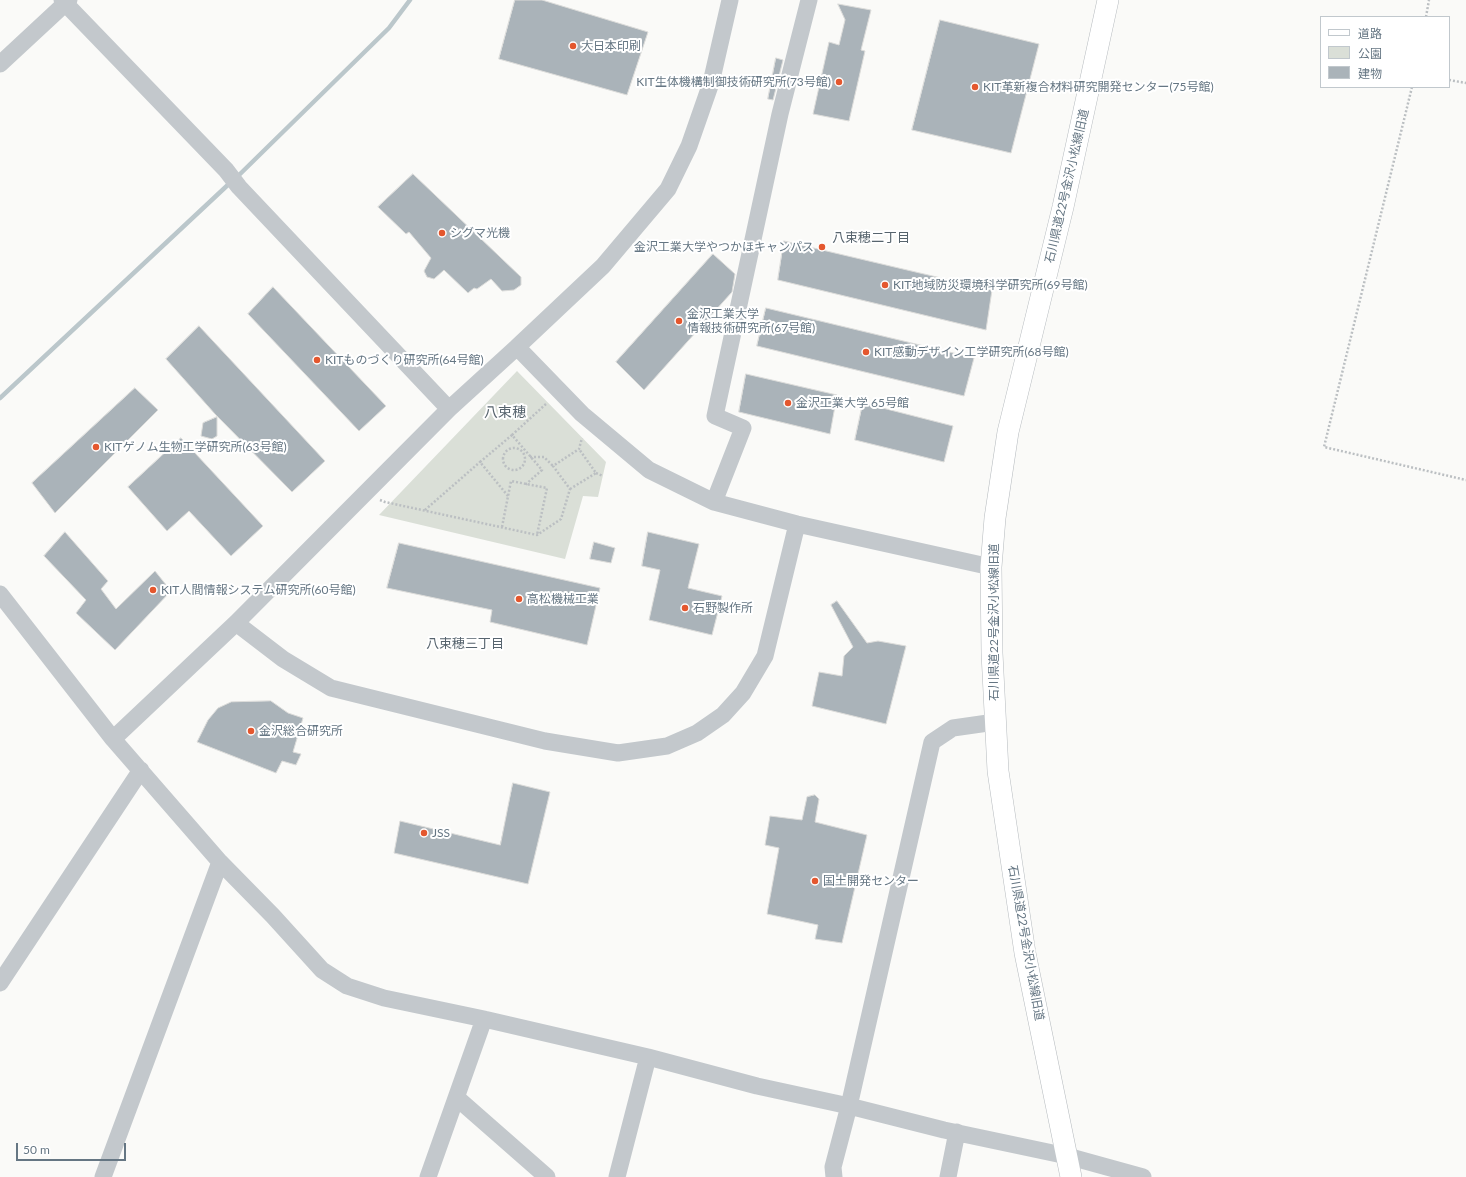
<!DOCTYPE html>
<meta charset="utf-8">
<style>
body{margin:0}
#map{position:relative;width:1466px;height:1177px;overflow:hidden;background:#fafaf8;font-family:Lato,"Noto Sans JP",sans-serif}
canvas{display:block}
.legend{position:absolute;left:1320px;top:16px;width:130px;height:72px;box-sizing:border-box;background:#fff;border:1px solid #c1c8cd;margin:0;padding:5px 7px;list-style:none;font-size:12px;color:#657683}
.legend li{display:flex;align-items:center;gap:8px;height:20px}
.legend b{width:20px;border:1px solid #c1c8cd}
.scale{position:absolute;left:16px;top:1143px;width:110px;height:18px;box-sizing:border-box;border:2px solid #657683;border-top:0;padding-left:5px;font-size:12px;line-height:14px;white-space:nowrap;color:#657683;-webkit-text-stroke:3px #fff;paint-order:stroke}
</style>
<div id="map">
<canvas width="1466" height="1177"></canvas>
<ul class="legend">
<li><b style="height:5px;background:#fff"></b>道路</li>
<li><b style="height:11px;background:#dadfd7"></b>公園</li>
<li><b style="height:11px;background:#aab3b9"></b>建物</li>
</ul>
<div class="scale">50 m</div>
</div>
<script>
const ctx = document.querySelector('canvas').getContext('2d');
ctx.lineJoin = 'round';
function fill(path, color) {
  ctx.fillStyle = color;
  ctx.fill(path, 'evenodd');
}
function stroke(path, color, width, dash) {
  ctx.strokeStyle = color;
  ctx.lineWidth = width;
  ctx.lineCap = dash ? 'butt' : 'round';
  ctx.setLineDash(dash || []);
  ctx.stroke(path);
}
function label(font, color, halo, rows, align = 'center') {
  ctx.font = font + ' Lato,"Noto Sans JP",sans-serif';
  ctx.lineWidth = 4;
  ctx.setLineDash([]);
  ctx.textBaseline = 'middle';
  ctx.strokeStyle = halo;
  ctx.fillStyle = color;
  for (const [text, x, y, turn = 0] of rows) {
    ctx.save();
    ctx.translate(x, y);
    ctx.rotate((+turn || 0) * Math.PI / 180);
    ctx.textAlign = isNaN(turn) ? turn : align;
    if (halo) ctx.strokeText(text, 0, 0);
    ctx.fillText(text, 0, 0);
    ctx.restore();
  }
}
fill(new Path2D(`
 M 517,371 L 606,462 L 598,497 L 583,496 L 565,559 L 379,515 Z`), '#dadfd7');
stroke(new Path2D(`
 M 237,177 L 389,28 L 410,0
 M 0,398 L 231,182`), '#bbc7cb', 4.5);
const building = new Path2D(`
 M 515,0 L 542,0 L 648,32 L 627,95 L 499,59 Z
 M 838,4 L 871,10 L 861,50 L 865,51 L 849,121 L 813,114 L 829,42 L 839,45 L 845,20 Z
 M 940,20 L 1039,44 L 1011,153 L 912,130 Z
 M 776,58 L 783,60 L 773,100 L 768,99 Z
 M 413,174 L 521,277 L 521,285 L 514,290 L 502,291 L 491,279 L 477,289 L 474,288 L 468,293 L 444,270 L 434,279 L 427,277 L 424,271 L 431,258 L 409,232 L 406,234 L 378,207 Z
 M 784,241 L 992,290 L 986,330 L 778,280 Z
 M 713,254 L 735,274 L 732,292 L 644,390 L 616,362 Z
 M 273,287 L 386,406 L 359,431 L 248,314 Z
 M 766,308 L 974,358 L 964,396 L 757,346 Z
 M 199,326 L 325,461 L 292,492 L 215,414 L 166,359 Z
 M 746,374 L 837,395 L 830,434 L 739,412 Z
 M 135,388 L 158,410 L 55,513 L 32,483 Z
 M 863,403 L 953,426 L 944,462 L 855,440 Z
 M 217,417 L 217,436 L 212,439 L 201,436 L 203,423 Z
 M 181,438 L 263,526 L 231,556 L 189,511 L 167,531 L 128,487 Z
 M 65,532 L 108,581 L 101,589 L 116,609 L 155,571 L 171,591 L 115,650 L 76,613 L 86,600 L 44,556 Z
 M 648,532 L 699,544 L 688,588 L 722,596 L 712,635 L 649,620 L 660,570 L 642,566 Z
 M 594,542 L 615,548 L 611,563 L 590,559 Z
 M 399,543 L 600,588 L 587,645 L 490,622 L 492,610 L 387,588 Z
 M 837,601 L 867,643 L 878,641 L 906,646 L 886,724 L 812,706 L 819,672 L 842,676 L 844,656 L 853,647 L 831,605 Z
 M 271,701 L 288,713 L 303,718 L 293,752 L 301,754 L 296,765 L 282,761 L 276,773 L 197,742 L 208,720 L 218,708 L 231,702 Z
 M 513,783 L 550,792 L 528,884 L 394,853 L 400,821 L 500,845 Z
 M 815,795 L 819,799 L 815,822 L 867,835 L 842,943 L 815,939 L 818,925 L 767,914 L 779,848 L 765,845 L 770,816 L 802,820 L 807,797 Z`);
fill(building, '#aab3b9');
stroke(building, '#dcdcda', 1);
const major = new Path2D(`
 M 1071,1177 L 1025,953 L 998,771 L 992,653 L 991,567 L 995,518 L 1008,432 L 1063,207 L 1108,0`);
stroke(major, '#b5babe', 22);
stroke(new Path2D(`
 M 1426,17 L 1429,0
 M 1449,80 L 1466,83
 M 1412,87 L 1324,447 L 1466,480
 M 512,435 L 547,403
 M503 459a11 11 0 1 1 22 0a11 11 0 1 1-22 0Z
 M 530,457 L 544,457 L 553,466
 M 596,473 L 603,476
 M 570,489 L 596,473 L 579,449
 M 508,496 L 480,462 L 512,435 L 542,470 L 525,485
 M 380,500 L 385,502 L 537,535 L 561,519 L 570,489 L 553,466 L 579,449 L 582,438
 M 425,510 L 480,462
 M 502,527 L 511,481 L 547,488 L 537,535`), '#bbbfc2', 2.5, [2, 2]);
stroke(new Path2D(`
 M 62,0 L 226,170 L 239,187 L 449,409
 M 730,0 L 711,83 L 689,146 L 668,189 L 603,266 L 517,347 L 582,414 L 649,470 L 714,502 L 797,524 L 991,567
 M 0,64 L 69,0
 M 714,502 L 743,428 L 715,416 L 780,114 L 809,0
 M 0,594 L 113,739 L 220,862 L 273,916 L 322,970 L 347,986 L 384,998 L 484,1019 L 648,1057 L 757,1086 L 849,1106 L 944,1130 L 1067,1156 L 1143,1177
 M 236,623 L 283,659 L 331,688 L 545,741 L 618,753 L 667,746 L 697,733 L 723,715 L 743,693 L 765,656 L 797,524
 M 113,739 L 236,623 L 449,409 L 517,347
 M 0,983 L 141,770
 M 457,1098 L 547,1177
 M 103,1177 L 220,862
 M 428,1177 L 484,1019
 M 617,1177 L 648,1057
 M 834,1177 L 833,1167 L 849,1106 L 932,742 L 953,728 L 995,722
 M 948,1177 L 957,1132`), '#c3c8cc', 17);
stroke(major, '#fff', 21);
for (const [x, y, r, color] of [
 [573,46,4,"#e4572e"],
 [839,82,4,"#e4572e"],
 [975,87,4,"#e4572e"],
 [442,233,4,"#e4572e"],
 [822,247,4,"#e4572e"],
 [885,285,4,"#e4572e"],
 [679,321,4,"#e4572e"],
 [866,352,4,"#e4572e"],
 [317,360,4,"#e4572e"],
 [788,403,4,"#e4572e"],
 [96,447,4,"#e4572e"],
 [153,590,4,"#e4572e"],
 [519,599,4,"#e4572e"],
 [685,608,4,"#e4572e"],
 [251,731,4,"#e4572e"],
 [424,833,4,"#e4572e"],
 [815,881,4,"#e4572e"]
]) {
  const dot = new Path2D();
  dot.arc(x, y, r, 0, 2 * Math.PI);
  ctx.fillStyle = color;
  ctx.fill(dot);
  stroke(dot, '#fff', 1.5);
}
label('12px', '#657683', '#fff', [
 ["大日本印刷",581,46],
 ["KIT生体機構制御技術研究所(73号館)",831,82,"right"],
 ["KIT革新複合材料研究開発センター(75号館)",983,87],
 ["シグマ光機",450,233],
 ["金沢工業大学やつかほキャンパス",814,247,"right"],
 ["KIT地域防災環境科学研究所(69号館)",893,285],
 ["金沢工業大学",687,314],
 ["情報技術研究所(67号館)",687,328],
 ["KIT感動デザイン工学研究所(68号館)",874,352],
 ["KITものづくり研究所(64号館)",325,360],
 ["金沢工業大学 65号館",796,403],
 ["KITゲノム生物工学研究所(63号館)",104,447],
 ["KIT人間情報システム研究所(60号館)",161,590],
 ["高松機械工業",527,599],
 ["石野製作所",693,608],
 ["金沢総合研究所",259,731],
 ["JSS",432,833],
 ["国土開発センター",823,881]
], 'left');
label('12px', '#657683', '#fff', [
 ["石川県道22号金沢小松線旧道",1067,186,-77],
 ["石川県道22号金沢小松線旧道",994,622,-90],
 ["石川県道22号金沢小松線旧道",1026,943,80]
]);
label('13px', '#57646e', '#fff', [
 ["八束穂二丁目",871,238],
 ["八束穂三丁目",465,644]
]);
label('14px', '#57646e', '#fff', [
 ["八束穂",505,412]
]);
</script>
